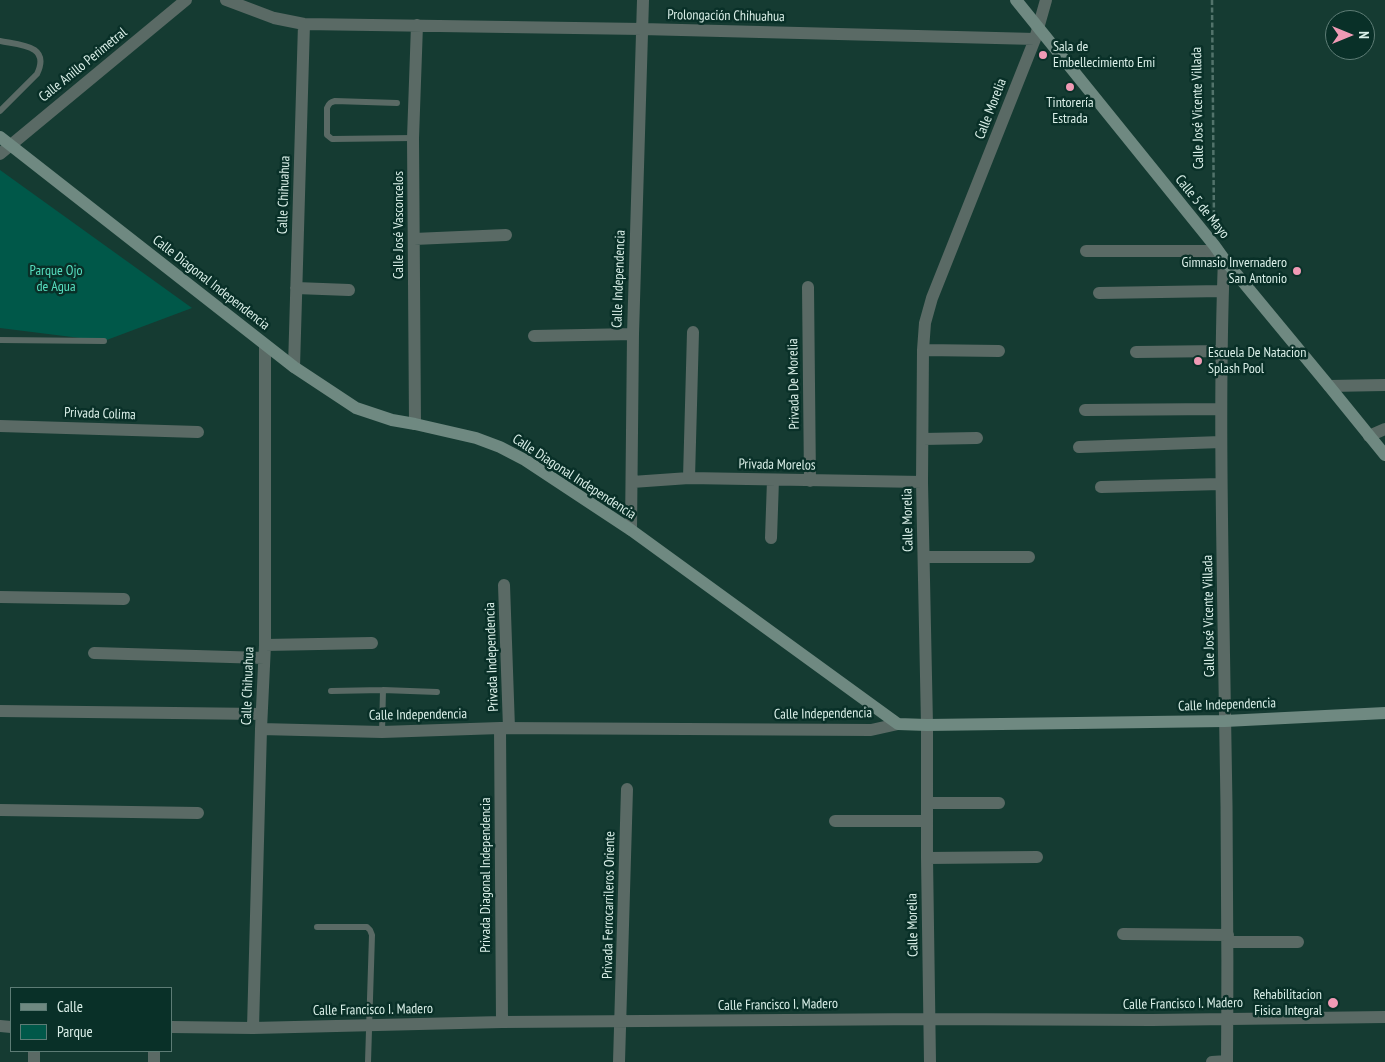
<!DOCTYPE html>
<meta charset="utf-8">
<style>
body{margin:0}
#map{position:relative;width:1385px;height:1062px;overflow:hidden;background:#153b32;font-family:"PT Sans Narrow",sans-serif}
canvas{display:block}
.legend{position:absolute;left:10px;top:987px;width:162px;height:65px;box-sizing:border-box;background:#093028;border:1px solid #5d7c75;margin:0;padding:6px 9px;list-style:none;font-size:15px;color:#daefe8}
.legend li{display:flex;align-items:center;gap:10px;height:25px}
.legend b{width:25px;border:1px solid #5d7c75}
.north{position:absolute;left:1325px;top:10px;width:50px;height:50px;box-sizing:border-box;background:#093028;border:1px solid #5d7c75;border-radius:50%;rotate:90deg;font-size:14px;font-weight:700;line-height:20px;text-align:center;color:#daefe8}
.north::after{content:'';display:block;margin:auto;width:18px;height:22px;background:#f09ab5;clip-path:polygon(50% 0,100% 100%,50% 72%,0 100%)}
</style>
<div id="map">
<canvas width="1385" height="1062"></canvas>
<ul class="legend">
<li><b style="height:6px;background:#6f8981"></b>Calle</li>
<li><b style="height:14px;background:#005849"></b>Parque</li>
</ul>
<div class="north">N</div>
</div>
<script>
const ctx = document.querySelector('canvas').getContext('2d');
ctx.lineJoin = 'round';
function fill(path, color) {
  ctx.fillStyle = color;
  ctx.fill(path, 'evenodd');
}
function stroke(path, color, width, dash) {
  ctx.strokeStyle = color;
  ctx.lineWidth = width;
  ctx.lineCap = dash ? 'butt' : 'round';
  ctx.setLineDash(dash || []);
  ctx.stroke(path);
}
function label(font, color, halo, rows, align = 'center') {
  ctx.font = font + ' "PT Sans Narrow",sans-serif';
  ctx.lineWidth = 5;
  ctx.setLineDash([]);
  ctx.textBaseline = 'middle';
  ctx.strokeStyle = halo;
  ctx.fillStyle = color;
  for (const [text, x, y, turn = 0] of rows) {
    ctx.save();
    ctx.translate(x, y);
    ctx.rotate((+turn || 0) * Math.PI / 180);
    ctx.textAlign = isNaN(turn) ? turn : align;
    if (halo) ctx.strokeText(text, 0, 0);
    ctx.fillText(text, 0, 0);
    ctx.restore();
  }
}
fill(new Path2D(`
 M 0,170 L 192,308 L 104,341 L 0,328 Z`), '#005849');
stroke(new Path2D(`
 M 1212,0 L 1214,223`), '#52736b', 2.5, [5, 2.5]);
stroke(new Path2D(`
 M 0,41 C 20,45 51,45 37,74 L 0,111
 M 397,103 L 335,101 C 331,102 329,103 327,108 L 327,135 L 332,139 L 413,138
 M 0,340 L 104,341
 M 331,691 L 383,690 L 437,692
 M 382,732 L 383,690
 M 317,927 L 367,927 L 370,930 L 372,935 L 368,1062`), '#5a6a65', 6);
stroke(new Path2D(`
 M 226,0 L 274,18 L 304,24 L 642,29 L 1035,39
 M 0,154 L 186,0
 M 414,239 L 506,235
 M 1086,251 L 1218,251
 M 1224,259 C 1219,390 1222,522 1224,654 C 1227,790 1228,926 1227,1062
 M 808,287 L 810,481
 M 296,288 L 349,290
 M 1099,293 L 1222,291
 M 534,336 L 633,334
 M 923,350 L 999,351
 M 1136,352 L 1221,351
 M 294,367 L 304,24
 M 1329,386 L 1385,385
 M 1085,410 L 1221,409
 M 415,424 L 413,138 L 417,25
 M 0,426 L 198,432
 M 1369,436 L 1385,429
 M 923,439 L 977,438
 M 1079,447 L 1221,442
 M 689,478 L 693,332
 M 632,482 L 689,478 L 922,482
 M 1101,487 L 1221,484
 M 631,530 L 633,334 L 643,0
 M 771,538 L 773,480
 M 924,557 L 1029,557
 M 504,585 L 509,728
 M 0,597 L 124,599
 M 265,645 L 372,643
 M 94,653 L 264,658
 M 0,711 L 261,714
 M 500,728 L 502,1022
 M 261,729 L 382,732 L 500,728 L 871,730 L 898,724
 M 928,803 L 999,803
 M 0,810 L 198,813
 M 835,821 L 927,821
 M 927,858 L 1037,857
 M 1123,934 L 1228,935
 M 1228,942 L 1298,942
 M 0,1026 L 11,1027
 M 171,1027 L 253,1028 L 502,1022 L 929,1019 L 1152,1020 L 1385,1017
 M 253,1028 L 261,729 L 265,645 L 265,345
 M 154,1051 L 154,1062
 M 34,1062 L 34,1051
 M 619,1062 L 627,789
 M 930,1062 L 927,858 L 927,725 L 922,482 L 923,350 L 925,323 L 932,298 L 1035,39 L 1046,0
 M 1212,1062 L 1227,1061`), '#5a6a65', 12);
stroke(new Path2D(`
 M 1016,0 L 1214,245 L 1224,259 L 1329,386 L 1385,455
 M 0,137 L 294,367 L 356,408 L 392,420 L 415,424 L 476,438 L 500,447 L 525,460 L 631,530 L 898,724 L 927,725 L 1225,721 L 1385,713`), '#6f8981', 12);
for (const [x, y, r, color] of [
 [1043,55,5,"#f09ab5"],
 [1070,87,5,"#f09ab5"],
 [1297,271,5,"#f09ab5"],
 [1198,361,5,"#f09ab5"],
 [1333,1003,6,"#f09ab5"]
]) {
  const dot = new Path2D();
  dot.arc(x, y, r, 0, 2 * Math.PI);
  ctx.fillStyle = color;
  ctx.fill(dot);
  stroke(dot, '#093028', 2);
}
label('14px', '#daefe8', '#093028', [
 ["Prolongación Chihuahua",726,16,1],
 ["Calle Anillo Perimetral",83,65,-39],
 ["Calle José Vicente Villada",1198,108,-91],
 ["Calle Morelia",991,109,-69],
 ["Calle Chihuahua",284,195,-88],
 ["Calle 5 de Mayo",1202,207,51],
 ["Calle José Vasconcelos",399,225,-90],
 ["Calle Independencia",619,279,-88],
 ["Calle Diagonal Independencia",211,283,38],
 ["Privada De Morelia",794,384,-91],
 ["Privada Colima",100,414,2],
 ["Privada Morelos",777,465,1],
 ["Calle Diagonal Independencia",574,477,33],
 ["Calle Morelia",908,520,-91],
 ["Calle José Vicente Villada",1209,616,-91],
 ["Privada Independencia",492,657,-92],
 ["Calle Chihuahua",248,686,-88],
 ["Calle Independencia",1227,705,-2],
 ["Calle Independencia",823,714,-1],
 ["Calle Independencia",418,715,-1],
 ["Privada Diagonal Independencia",486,875,-90],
 ["Privada Ferrocarrileros Oriente",609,905,-89],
 ["Calle Morelia",913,925,-91],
 ["Calle Francisco I. Madero",1183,1004,-1],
 ["Calle Francisco I. Madero",778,1005,-1],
 ["Calle Francisco I. Madero",373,1010,-1]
]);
label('14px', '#daefe8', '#093028', [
 ["Sala de",1053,47],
 ["Embellecimiento Emi",1053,63],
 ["Tintorería",1070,103,"center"],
 ["Estrada",1070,119,"center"],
 ["Gimnasio Invernadero",1287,263,"right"],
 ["San Antonio",1287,279,"right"],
 ["Escuela De Natacion",1208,353],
 ["Splash Pool",1208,369],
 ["Rehabilitacion",1322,995,"right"],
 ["Fisica Integral",1322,1011,"right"]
], 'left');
label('14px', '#57dfc0', '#093028', [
 ["Parque Ojo",56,271],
 ["de Agua",56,287]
]);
</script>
